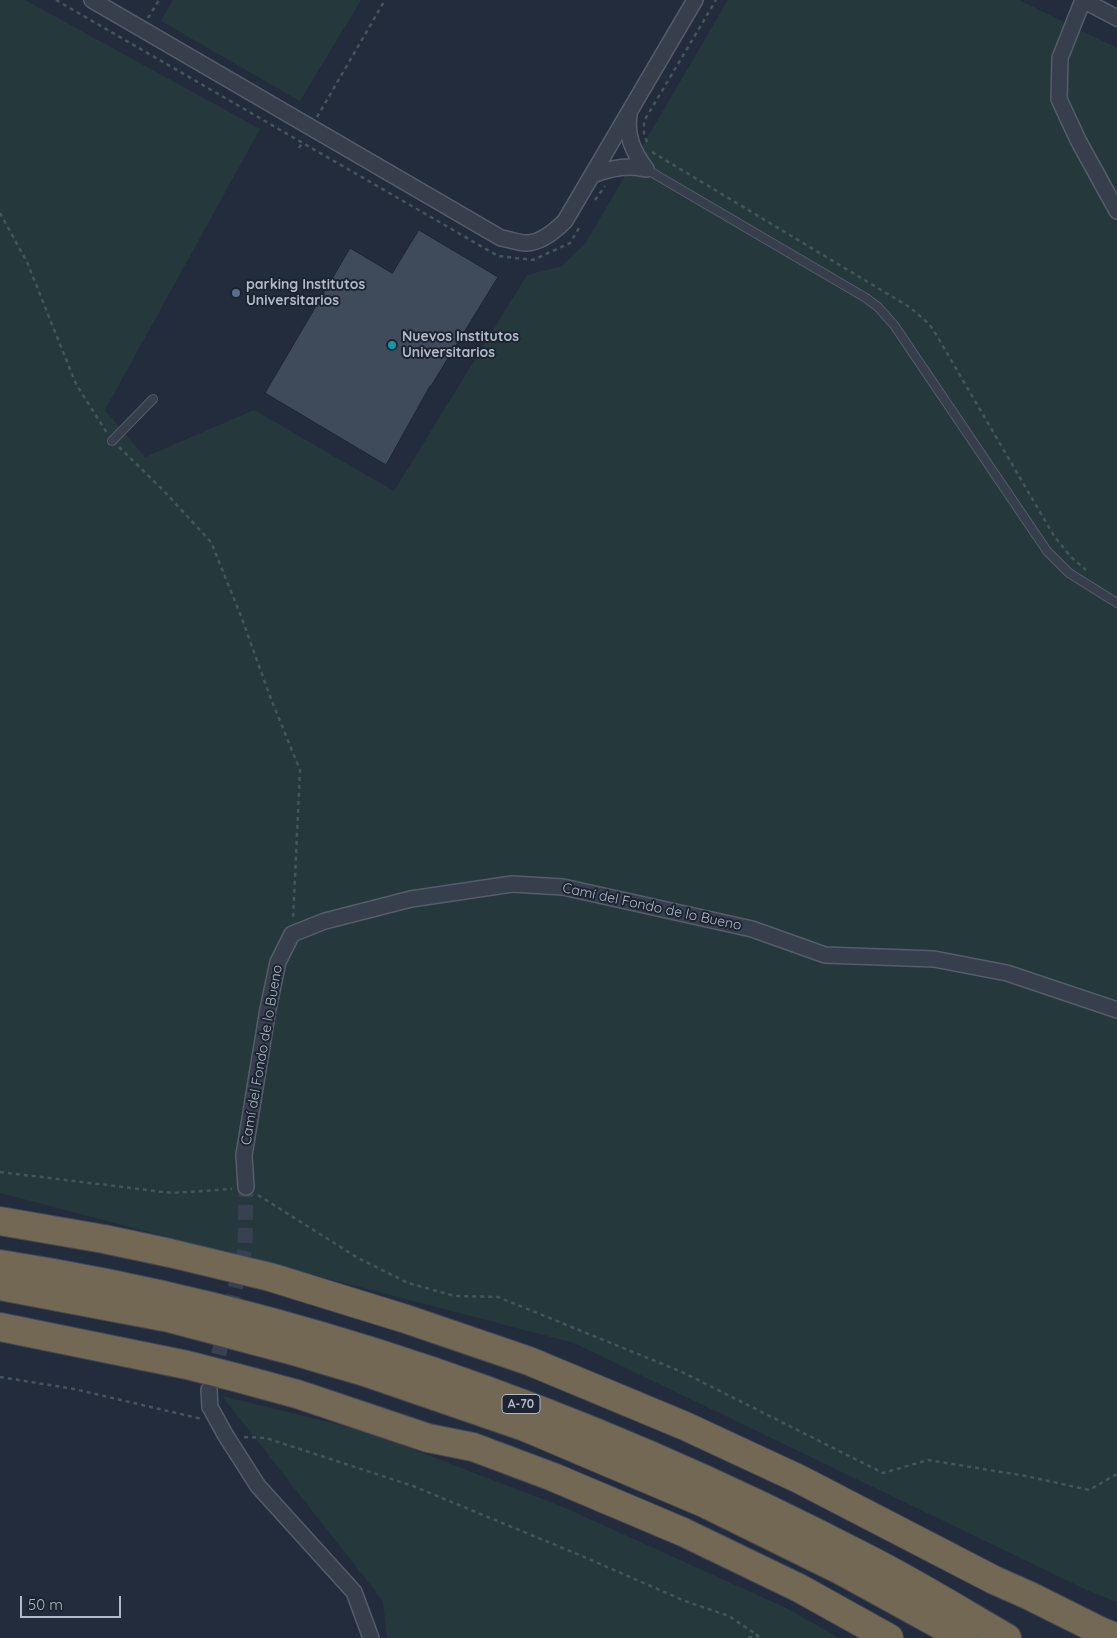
<!DOCTYPE html>
<meta charset="utf-8">
<style>
body{margin:0}
#map{position:relative;width:1117px;height:1638px;overflow:hidden;background:#232c3c;font-family:Quicksand,sans-serif}
canvas{display:block}
.scale{position:absolute;left:20px;top:1596px;width:101px;height:22px;box-sizing:border-box;border:2px solid #b2b9c8;border-top:0;padding-left:6px;font-size:15px;line-height:18px;white-space:nowrap;color:#b2b9c8;-webkit-text-stroke:4px #1c2431;paint-order:stroke}
</style>
<div id="map">
<canvas width="1117" height="1638"></canvas>
<div class="scale">50 m</div>
</div>
<script>
const ctx = document.querySelector('canvas').getContext('2d');
ctx.lineJoin = 'round';
function fill(path, color) {
  ctx.fillStyle = color;
  ctx.fill(path, 'evenodd');
}
function stroke(path, color, width, dash) {
  ctx.strokeStyle = color;
  ctx.lineWidth = width;
  ctx.lineCap = dash ? 'butt' : 'round';
  ctx.setLineDash(dash || []);
  ctx.stroke(path);
}
function label(font, color, halo, rows, align = 'center') {
  ctx.font = font + ' Quicksand,sans-serif';
  ctx.lineWidth = 4;
  ctx.setLineDash([]);
  ctx.textBaseline = 'middle';
  ctx.strokeStyle = halo;
  ctx.fillStyle = color;
  for (const [text, x, y, turn = 0] of rows) {
    ctx.save();
    ctx.translate(x, y);
    ctx.rotate((+turn || 0) * Math.PI / 180);
    ctx.textAlign = isNaN(turn) ? turn : align;
    if (halo) ctx.strokeText(text, 0, 0);
    ctx.fillText(text, 0, 0);
    ctx.restore();
  }
}
fill(new Path2D(`
 M 0,0 L 25,0 L 260,129 L 105,410 L 145,457 L 254,410 L 394,491 L 527,275 L 562,266 L 585,244 L 728,0 L 1019,0 L 1117,48 L 1117,1602 L 1091,1592 L 574,1343 L 0,1193 Z
 M 173,0 L 361,0 L 300,101 L 161,21 Z
 M 222,1396 L 365,1431 L 563,1507 L 786,1608 L 839,1638 L 387,1638 L 383,1601 Z`), '#25393d');
const building = new Path2D(`
 M 419,230 L 498,277 L 431,386 L 430,386 L 386,465 L 265,393 L 350,248 L 392,273 Z`);
fill(building, '#3f4a5b');
stroke(building, '#1e2633', 1);
stroke(new Path2D(`
 M 213,1377 L 245,1249 L 246,1187`), '#384151', 15, [15, 8]);
const lane = new Path2D(`
 M 646,169 L 866,298 L 878,307 L 894,325 L 1047,551 L 1069,573 L 1117,603
 M 112,441 L 153,399`);
const street = new Path2D(`
 M 92,0 L 501,238 C 509,239 518,243 526,243 C 540,243 555,231 565,221 L 695,0
 M 1083,0 L 1060,58 L 1059,99 L 1078,140 L 1117,211
 M 1083,0 L 1117,18
 M 629,115 C 626,136 633,152 646,169
 M 593,175 C 610,168 627,164 646,169
 M 246,1187 L 244,1155 L 268,1009 L 278,962 L 292,934 L 325,921 L 411,899 L 512,884 L 563,887 L 752,929 L 825,955 L 934,959 L 1007,973 L 1117,1010
 M 209,1390 L 210,1407 L 226,1436 L 258,1486 L 354,1592 L 371,1638`);
const highway = new Path2D(`
 M 0,1221 L 104,1239 L 170,1253 L 270,1277 L 406,1319 L 529,1361 L 685,1426 L 799,1479 L 994,1580 L 1030,1596 L 1100,1631 L 1117,1638
 M 0,1264 C 304,1311 598,1418 870,1560 C 917,1584 962,1612 1007,1638
 M 0,1286 L 169,1318 L 301,1353 L 365,1372 L 525,1427 L 704,1503 L 842,1571 L 964,1638
 M 0,1327 L 187,1365 L 238,1378 L 297,1394 L 428,1438 L 473,1447 L 553,1477 L 683,1532 L 799,1588 L 889,1638`);
stroke(lane, '#555c6a', 10);
stroke(street, '#555c6a', 18);
stroke(highway, '#424957', 30);
stroke(new Path2D(`
 M 56,0 L 498,256 L 533,260 L 570,243 L 579,228
 M 148,18 L 159,0
 M 317,117 L 385,0
 M 647,142 L 644,133 L 644,121 L 716,0
 M 299,148 L 303,141
 M 652,152 L 911,308 L 930,325 L 937,336 L 1054,536 L 1071,557 L 1086,570
 M 595,200 L 605,186
 M 0,213 L 27,262 L 76,384 L 107,433
 M 119,447 L 163,490 L 211,542 L 241,616 L 271,699 L 300,770 L 293,920
 M 0,1172 L 172,1193 L 232,1189
 M 258,1195 L 358,1258 L 408,1283 L 455,1296 L 498,1297 L 682,1372 L 883,1473 L 928,1460 L 1026,1476 L 1089,1490 L 1117,1474
 M 0,1377 L 74,1389 L 202,1419
 M 244,1437 L 266,1438 L 413,1486 L 582,1556 L 685,1601 L 729,1616 L 757,1635 L 758,1638
 M 748,1638 L 757,1635 L 761,1638`), '#43565b', 2.5, [4, 4]);
stroke(lane, '#373f4d', 8);
stroke(street, '#373f4d', 15);
stroke(highway, '#736854', 28);
for (const [x, y, r, color] of [
 [236,293,5,"#5c6f8a"],
 [392,345,5,"#0f9aa8"]
]) {
  const dot = new Path2D();
  dot.arc(x, y, r, 0, 2 * Math.PI);
  ctx.fillStyle = color;
  ctx.fill(dot);
  stroke(dot, '#1c2431', 2);
}
for (const [x, y, w] of [
 [521,1404,38]
]) {
  const box = new Path2D();
  box.roundRect(x - w / 2, y - 9.5, w, 19, 4);
  ctx.fillStyle = '#1c2431';
  ctx.fill(box);
  stroke(box, '#b2b9c8', 1);
}
label('bold 12px', '#b2b9c8', null, [
 ["A-70",521,1404]
]);
label('bold 14px', '#b2b9c8', '#1c2431', [
 ["parking Institutos",246,285],
 ["Universitarios",246,301],
 ["Nuevos Institutos",402,337],
 ["Universitarios",402,353]
], 'left');
label('14px', '#b2b9c8', '#1c2431', [
 ["Camí del Fondo de lo Bueno",652,907,12],
 ["Camí del Fondo de lo Bueno",262,1055,-80]
]);
</script>
